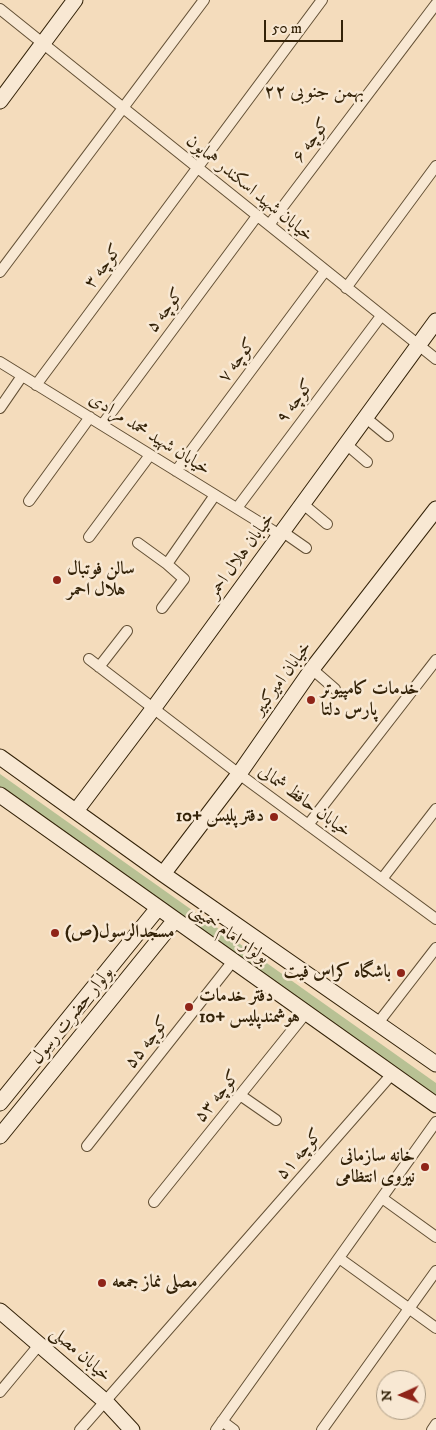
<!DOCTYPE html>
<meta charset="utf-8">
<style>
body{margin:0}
#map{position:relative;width:436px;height:1430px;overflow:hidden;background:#f4dcbc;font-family:"IM FELL DW Pica",serif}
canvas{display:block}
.north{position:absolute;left:376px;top:1370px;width:50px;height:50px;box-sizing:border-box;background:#f8e8d3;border:1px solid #a99982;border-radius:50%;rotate:268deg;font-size:14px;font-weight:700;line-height:20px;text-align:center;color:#332208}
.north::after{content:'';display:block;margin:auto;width:18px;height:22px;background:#8f2418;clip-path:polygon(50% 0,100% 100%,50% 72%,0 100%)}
.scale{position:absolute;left:264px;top:20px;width:79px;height:22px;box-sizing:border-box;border:2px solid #332208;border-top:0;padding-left:6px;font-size:15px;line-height:18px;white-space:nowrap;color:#332208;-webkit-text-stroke:4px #f8e8d3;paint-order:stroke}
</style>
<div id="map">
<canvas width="436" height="1430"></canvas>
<div class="north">N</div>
<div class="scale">50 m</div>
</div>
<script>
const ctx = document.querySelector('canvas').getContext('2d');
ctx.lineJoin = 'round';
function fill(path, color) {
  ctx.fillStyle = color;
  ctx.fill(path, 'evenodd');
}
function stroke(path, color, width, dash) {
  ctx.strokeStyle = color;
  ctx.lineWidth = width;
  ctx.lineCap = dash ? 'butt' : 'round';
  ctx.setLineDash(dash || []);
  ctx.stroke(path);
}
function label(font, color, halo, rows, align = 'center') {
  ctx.font = font + ' "IM FELL DW Pica",Amiri,serif';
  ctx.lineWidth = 5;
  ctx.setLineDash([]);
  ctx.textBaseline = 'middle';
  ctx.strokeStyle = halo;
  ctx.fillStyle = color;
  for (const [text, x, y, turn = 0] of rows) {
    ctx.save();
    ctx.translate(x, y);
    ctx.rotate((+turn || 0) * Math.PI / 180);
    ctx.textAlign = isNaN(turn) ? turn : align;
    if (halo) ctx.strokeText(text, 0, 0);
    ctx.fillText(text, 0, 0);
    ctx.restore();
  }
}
fill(new Path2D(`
 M 0,774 L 436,1083 L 436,1095 L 0,787 Z`), '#b8c194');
const street = new Path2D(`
 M 0,9 L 436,359
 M 269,225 L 436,4
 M 0,272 L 204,0
 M 346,288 L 436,166
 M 0,362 L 280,535
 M 36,385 L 322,0
 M 0,408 L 22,376
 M 366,418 L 388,436
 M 102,425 L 257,216
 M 346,444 L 367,462
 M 176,471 L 325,271
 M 29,501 L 90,417
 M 303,504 L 327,524
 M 237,508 L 381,316
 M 283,532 L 306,548
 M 89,537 L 150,455
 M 138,543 L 167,564 L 184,579 L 162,608
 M 167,564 L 215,495
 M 89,659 L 239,774 L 436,919
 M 99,667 L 127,631
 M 312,669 L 335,689
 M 308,825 L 436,660
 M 382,879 L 436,809
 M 378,1023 L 436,948
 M 240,1095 L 276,1120
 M 87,1146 L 233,961
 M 382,1198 L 436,1237
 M 154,1202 L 306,1013
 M 339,1258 L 436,1328
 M 0,1392 L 39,1345
 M 222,1421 L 234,1430
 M 80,1430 L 392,1074
 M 216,1430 L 436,1122
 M 322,1430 L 436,1271
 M 432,1430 L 436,1424`);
const secondary = new Path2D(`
 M 0,101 L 75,0
 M 0,757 L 163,874 L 436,1064
 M 0,795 L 436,1105
 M 76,811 L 153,709 L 436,321
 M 163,874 L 239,774 L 312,669 L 436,509
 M 0,1103 L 158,908
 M 0,1136 L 175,920
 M 0,1311 L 106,1402 L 132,1430`);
stroke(street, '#635035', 12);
stroke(secondary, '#332208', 17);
stroke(street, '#f8e8d3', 10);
stroke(secondary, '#f8e8d3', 15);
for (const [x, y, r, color] of [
 [57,580,5,"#8f2418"],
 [311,700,5,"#8f2418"],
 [274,817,5,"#8f2418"],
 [55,933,5,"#8f2418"],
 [401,973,5,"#8f2418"],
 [189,1007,5,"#8f2418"],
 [425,1167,5,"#8f2418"],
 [102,1283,5,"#8f2418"]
]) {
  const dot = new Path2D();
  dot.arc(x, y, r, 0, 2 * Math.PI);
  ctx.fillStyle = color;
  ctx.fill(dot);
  stroke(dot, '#f8e8d3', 2);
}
label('18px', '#332208', '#f8e8d3', [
 ["کوچه ۶",312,141,-53],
 ["خیابان شهید اسکندر همایون",249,189,39],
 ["کوچه ۳",104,267,-53],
 ["کوچه ۵",166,311,-53],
 ["کوچه ۷",238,361,-53],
 ["کوچه ۹",296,402,-53],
 ["خیابان شهید محمد مرادی",149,435,32],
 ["خیابان هلال احمر",242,556,-54],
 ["خیابان امیرکبیر",283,679,-54],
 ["خیابان حافظ شمالی",304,802,36],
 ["بولوار امام خمینی",229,935,35],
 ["بولوار حضرت رسول",73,1016,-51],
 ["کوچه ۵۵",148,1043,-52],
 ["کوچه ۵۳",218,1097,-51],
 ["کوچه ۵۱",300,1155,-49],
 ["خیابان مصلی",80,1355,41]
]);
label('bold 18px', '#332208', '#f8e8d3', [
 ["سالن فوتبال",67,570],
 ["هلال احمر",67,591],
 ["خدمات کامپیوتر",321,690],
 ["پارس دلتا",321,711],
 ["دفتر پلیس +10",264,817,"right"],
 ["مسجدالرسول(ص)",65,933],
 ["باشگاه کراس فیت",391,973,"right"],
 ["دفتر خدمات",199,997],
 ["هوشمندپلیس +10",199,1018],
 ["خانه سازمانی",415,1157,"right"],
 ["نیروی انتظامی",415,1178,"right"],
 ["مصلی نماز جمعه",112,1283]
], 'left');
label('19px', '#332208', '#f8e8d3', [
 ["۲۲ بهمن جنوبی",314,93]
]);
</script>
